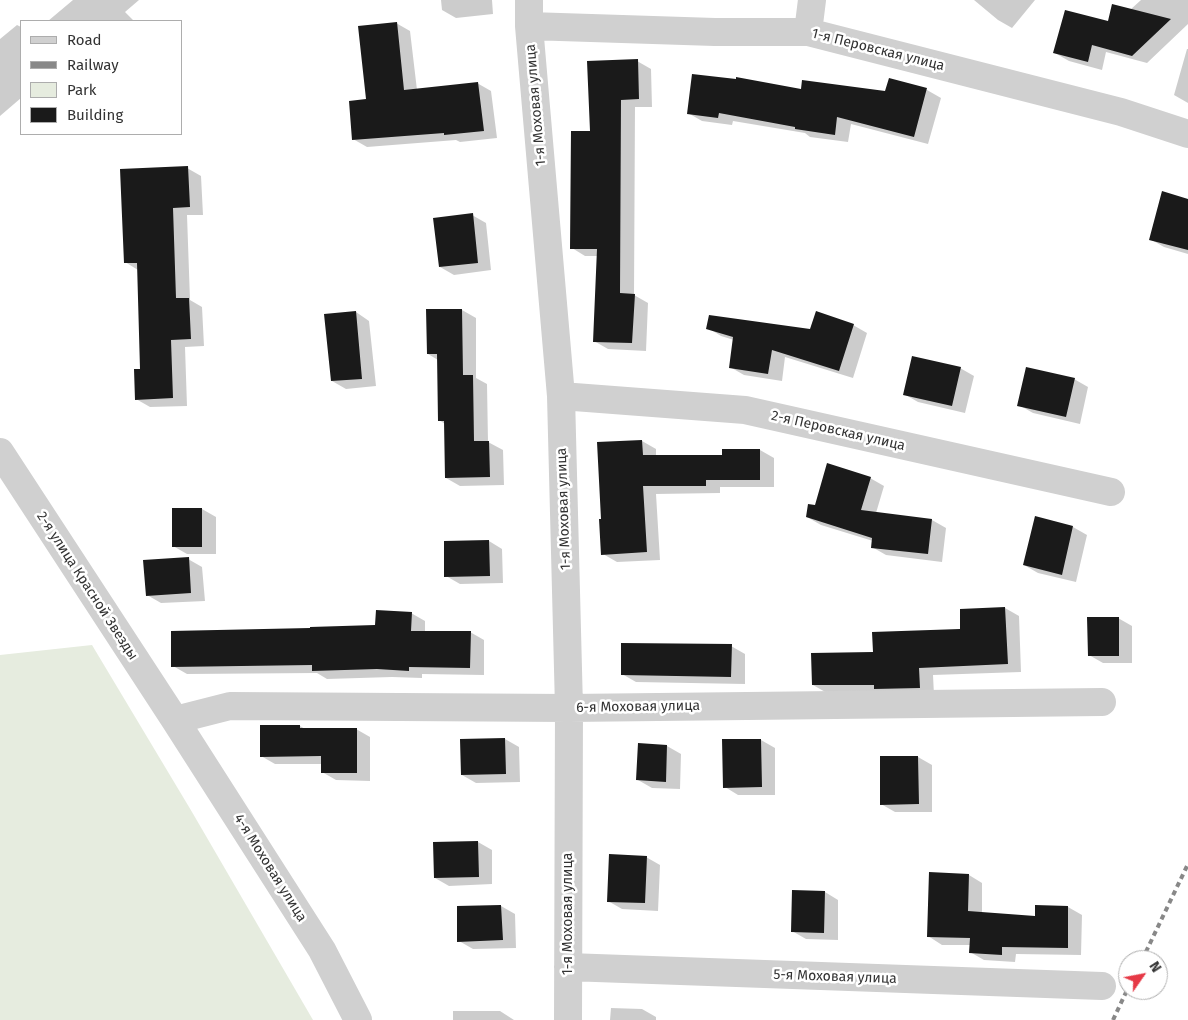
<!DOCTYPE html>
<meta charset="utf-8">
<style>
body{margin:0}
#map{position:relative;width:1188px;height:1020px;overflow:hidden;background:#fff;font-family:"Fira Sans",sans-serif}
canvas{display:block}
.legend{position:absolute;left:20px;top:20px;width:162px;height:115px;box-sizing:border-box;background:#fff;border:1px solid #adadad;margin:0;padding:6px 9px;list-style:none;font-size:15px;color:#333}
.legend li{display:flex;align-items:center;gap:10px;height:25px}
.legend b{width:25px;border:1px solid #adadad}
.north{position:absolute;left:1118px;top:950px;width:50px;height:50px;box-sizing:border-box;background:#fff;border:1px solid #adadad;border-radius:50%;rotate:57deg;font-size:14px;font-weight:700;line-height:20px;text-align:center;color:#333}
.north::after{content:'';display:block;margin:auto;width:18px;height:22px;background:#e63946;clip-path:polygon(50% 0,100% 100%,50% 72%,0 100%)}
</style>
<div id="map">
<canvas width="1188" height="1020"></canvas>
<ul class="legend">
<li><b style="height:6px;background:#d0d0d0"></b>Road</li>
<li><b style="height:6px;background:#888"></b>Railway</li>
<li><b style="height:14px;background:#e6ecdf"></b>Park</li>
<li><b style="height:14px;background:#1a1a1a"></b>Building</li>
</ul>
<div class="north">N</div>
</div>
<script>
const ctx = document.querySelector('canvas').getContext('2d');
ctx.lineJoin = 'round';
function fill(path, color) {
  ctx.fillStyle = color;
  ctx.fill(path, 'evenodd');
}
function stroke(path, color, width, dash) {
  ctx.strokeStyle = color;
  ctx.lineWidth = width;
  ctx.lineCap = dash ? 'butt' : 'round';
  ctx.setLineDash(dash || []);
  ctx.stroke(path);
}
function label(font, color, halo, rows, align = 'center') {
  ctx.font = font + ' "Fira Sans",sans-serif';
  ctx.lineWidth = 5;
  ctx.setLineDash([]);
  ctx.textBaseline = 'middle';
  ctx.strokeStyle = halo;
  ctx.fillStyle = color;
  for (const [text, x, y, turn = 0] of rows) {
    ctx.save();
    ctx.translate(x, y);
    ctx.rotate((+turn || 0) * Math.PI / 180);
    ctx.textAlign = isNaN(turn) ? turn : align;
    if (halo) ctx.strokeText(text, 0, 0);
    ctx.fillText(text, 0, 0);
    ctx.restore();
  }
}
fill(new Path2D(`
 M 92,645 L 192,812 L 313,1020 L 0,1020 L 0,655 Z`), '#e6ecdf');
fill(new Path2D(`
 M 73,0 L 139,0 L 125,12 L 134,21 L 48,21 Z
 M 441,0 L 492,0 L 493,14 L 456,18 L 442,10 Z
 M 974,0 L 1035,0 L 1012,28 L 998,20 Z
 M 1141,0 L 1188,0 L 1188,24 L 1147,63 L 1106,52 L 1102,70 L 1069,61 L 1055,53 L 1130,10 Z
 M 396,23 L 410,31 L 417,90 L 477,83 L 491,91 L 497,138 L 460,142 L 456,140 L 367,147 L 353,139 Z
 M 17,25 L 21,27 L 21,98 L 0,116 L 0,39 Z
 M 1187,49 L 1188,49 L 1188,103 L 1174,95 Z
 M 637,61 L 651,69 L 652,107 L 635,107 L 634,295 L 648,303 L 646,351 L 608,349 L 594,341 L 598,256 L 585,256 L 572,248 L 591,133 Z
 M 890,80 L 927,90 L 941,98 L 928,144 L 851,124 L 848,142 L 810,137 L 805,133 L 733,121 L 732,125 L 702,121 L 688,113 L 802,90 L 886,92 Z
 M 187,168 L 201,176 L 203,215 L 187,215 L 190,300 L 202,307 L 204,346 L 185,347 L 187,406 L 150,407 L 136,399 L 141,370 L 138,270 L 125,262 Z
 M 1188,200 L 1188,254 L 1164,247 L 1150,239 Z
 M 472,215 L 486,223 L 491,270 L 454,275 L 440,267 Z
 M 462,310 L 476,318 L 476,378 L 487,384 L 488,442 L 503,450 L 504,485 L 460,486 L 446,478 L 445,424 L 439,420 L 438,360 L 428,354 Z
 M 356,312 L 369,321 L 376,386 L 346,389 L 332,381 Z
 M 853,325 L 867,333 L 853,378 L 785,357 L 782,381 L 744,375 L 730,367 L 734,340 L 721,336 L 708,328 L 811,330 Z
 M 960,368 L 974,376 L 965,413 L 918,402 L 904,394 Z
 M 1074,379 L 1088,387 L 1080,424 L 1033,413 L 1019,405 Z
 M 642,441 L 656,449 L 656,456 L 723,456 L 760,450 L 774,458 L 774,487 L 720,487 L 720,493 L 656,494 L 660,560 L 617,562 L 603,554 Z
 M 870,478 L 884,486 L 876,513 L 932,520 L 946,528 L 942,562 L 886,555 L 872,547 L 873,541 L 821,525 L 807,517 L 815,506 Z
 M 173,509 L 202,509 L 216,517 L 216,554 L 187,554 L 173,546 Z
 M 1035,518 L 1073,527 L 1087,535 L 1076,582 L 1038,573 L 1024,565 Z
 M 489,541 L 502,549 L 503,583 L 460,584 L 446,576 Z
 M 188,559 L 202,567 L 205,601 L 161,603 L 147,595 Z
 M 1005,608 L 1019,616 L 1021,672 L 933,675 L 934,695 L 827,693 L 813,685 L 874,653 L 962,630 Z
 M 411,613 L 425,621 L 425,632 L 470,632 L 484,640 L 484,675 L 422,674 L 422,678 L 392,677 L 327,679 L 317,673 L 187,674 L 173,666 L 312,630 L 376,626 Z
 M 1118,618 L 1132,626 L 1132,663 L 1103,663 L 1089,655 Z
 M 731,646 L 745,654 L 745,684 L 636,682 L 622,674 Z
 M 300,726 L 305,729 L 356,729 L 370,737 L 370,781 L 336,780 L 322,772 L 322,764 L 275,764 L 261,756 Z
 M 505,739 L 519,747 L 520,782 L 476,783 L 462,775 Z
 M 761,740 L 775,748 L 775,795 L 738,795 L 725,787 Z
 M 640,745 L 667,746 L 681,754 L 680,789 L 652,788 L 638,780 Z
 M 918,757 L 932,765 L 932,812 L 895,812 L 881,804 Z
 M 478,842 L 492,850 L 492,884 L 449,886 L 435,878 Z
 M 646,857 L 660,865 L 658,911 L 622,909 L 608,901 Z
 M 969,875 L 982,883 L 982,913 L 1036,917 L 1068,907 L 1082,915 L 1081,955 L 1016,954 L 1015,962 L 984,960 L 970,952 L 970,945 L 942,945 L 928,936 Z
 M 825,892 L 838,900 L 838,940 L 806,939 L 792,931 Z
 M 501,906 L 515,914 L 516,948 L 473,949 L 459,941 L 458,907 Z
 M 611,1008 L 642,1009 L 656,1017 L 656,1020 L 610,1020 Z
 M 453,1011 L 500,1011 L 514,1020 L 453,1020 Z`), '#0003');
fill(new Path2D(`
 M 1112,4 L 1171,19 L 1132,56 L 1092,45 L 1088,62 L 1053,53 L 1065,10 L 1108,21 Z
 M 397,22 L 404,90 L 478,82 L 484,131 L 444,135 L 444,133 L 352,140 L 349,101 L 366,99 L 358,26 Z
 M 638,59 L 639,99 L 621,100 L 620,293 L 635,294 L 632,343 L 593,342 L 597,249 L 570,249 L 571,131 L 590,131 L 587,61 Z
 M 692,74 L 736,79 L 736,77 L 801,89 L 802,80 L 885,91 L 889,78 L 927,88 L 914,137 L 837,117 L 835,135 L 795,129 L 795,127 L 719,113 L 718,118 L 687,114 Z
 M 188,166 L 190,207 L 173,208 L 176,298 L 189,298 L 191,339 L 171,340 L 173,398 L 135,400 L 134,369 L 140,369 L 137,263 L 124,263 L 120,169 Z
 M 1162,191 L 1188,199 L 1188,250 L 1149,240 Z
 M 473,213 L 478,263 L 439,267 L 433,218 Z
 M 426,309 L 462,309 L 463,375 L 473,375 L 474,441 L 489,441 L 490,477 L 445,478 L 444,421 L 438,421 L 437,354 L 427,354 Z
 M 356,311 L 362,379 L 331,381 L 324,314 Z
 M 816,311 L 854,324 L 839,371 L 772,350 L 768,374 L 729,368 L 733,337 L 706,329 L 709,315 L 810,329 Z
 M 912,356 L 961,367 L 952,406 L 903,395 Z
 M 1026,367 L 1075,378 L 1066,417 L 1017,406 Z
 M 642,440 L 643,455 L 722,455 L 722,449 L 760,449 L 760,480 L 706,480 L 706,486 L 643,486 L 647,552 L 601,555 L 599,519 L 601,519 L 597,442 Z
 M 827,463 L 871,477 L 861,510 L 932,519 L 928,554 L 871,548 L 872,538 L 806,517 L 808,504 L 815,505 Z
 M 172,508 L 202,508 L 202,547 L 172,547 Z
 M 1035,516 L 1073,526 L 1062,575 L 1023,565 Z
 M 489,540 L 490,576 L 444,577 L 444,541 Z
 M 189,557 L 191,593 L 146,596 L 143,560 Z
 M 1005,607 L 1008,664 L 919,668 L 920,688 L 874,689 L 874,685 L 812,685 L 811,653 L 873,652 L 872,632 L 960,629 L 960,609 Z
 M 376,610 L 412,612 L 411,631 L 471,631 L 470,668 L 409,667 L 409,671 L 377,669 L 312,671 L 312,665 L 171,667 L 171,631 L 310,628 L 310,627 L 375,625 Z
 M 1087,617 L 1119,617 L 1119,656 L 1088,656 Z
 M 621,643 L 732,644 L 731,677 L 621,675 Z
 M 260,725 L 300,725 L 300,728 L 357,728 L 357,773 L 321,773 L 321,756 L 260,757 Z
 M 505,738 L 506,774 L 461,775 L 460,739 Z
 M 722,739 L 761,739 L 762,787 L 723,788 Z
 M 638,743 L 667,745 L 666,782 L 636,780 Z
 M 880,756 L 918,756 L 919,804 L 880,805 Z
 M 478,841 L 479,877 L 434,878 L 433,842 Z
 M 609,854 L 647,856 L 645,903 L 607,902 Z
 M 929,872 L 969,874 L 968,911 L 1035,916 L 1035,905 L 1068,906 L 1068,948 L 1002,947 L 1002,955 L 969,953 L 970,938 L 927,937 Z
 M 792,890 L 825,891 L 824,933 L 791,932 Z
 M 501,905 L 503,940 L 457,942 L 457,906 Z`), '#1a1a1a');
stroke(new Path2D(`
 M 529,0 L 529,26 L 561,396 L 569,708 L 568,1020
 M 529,26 L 715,32 L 808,32 L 1121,112 L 1188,134
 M 808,32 L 812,0
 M 561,396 L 745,410 L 1111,492
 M 0,452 L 175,720 L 322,950 L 358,1020
 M 175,720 L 230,706 L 569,708 L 1102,702
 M 568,967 L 1102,986`), '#d0d0d0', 28);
stroke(new Path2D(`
 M 1142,960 L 1188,864
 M 1113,1020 L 1128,988`), '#888', 4, [5, 4]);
label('14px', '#333', '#fff', [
 ["1-я Перовская улица",878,50,14],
 ["1-я Моховая улица",536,105,-95],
 ["2-я Перовская улица",838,431,13],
 ["1-я Моховая улица",564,509,-92],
 ["2-я улица Красной Звезды",87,586,57],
 ["6-я Моховая улица",638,707,-1],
 ["4-я Моховая улица",270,868,58],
 ["1-я Моховая улица",568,914,-90],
 ["5-я Моховая улица",835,977,2]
]);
</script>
